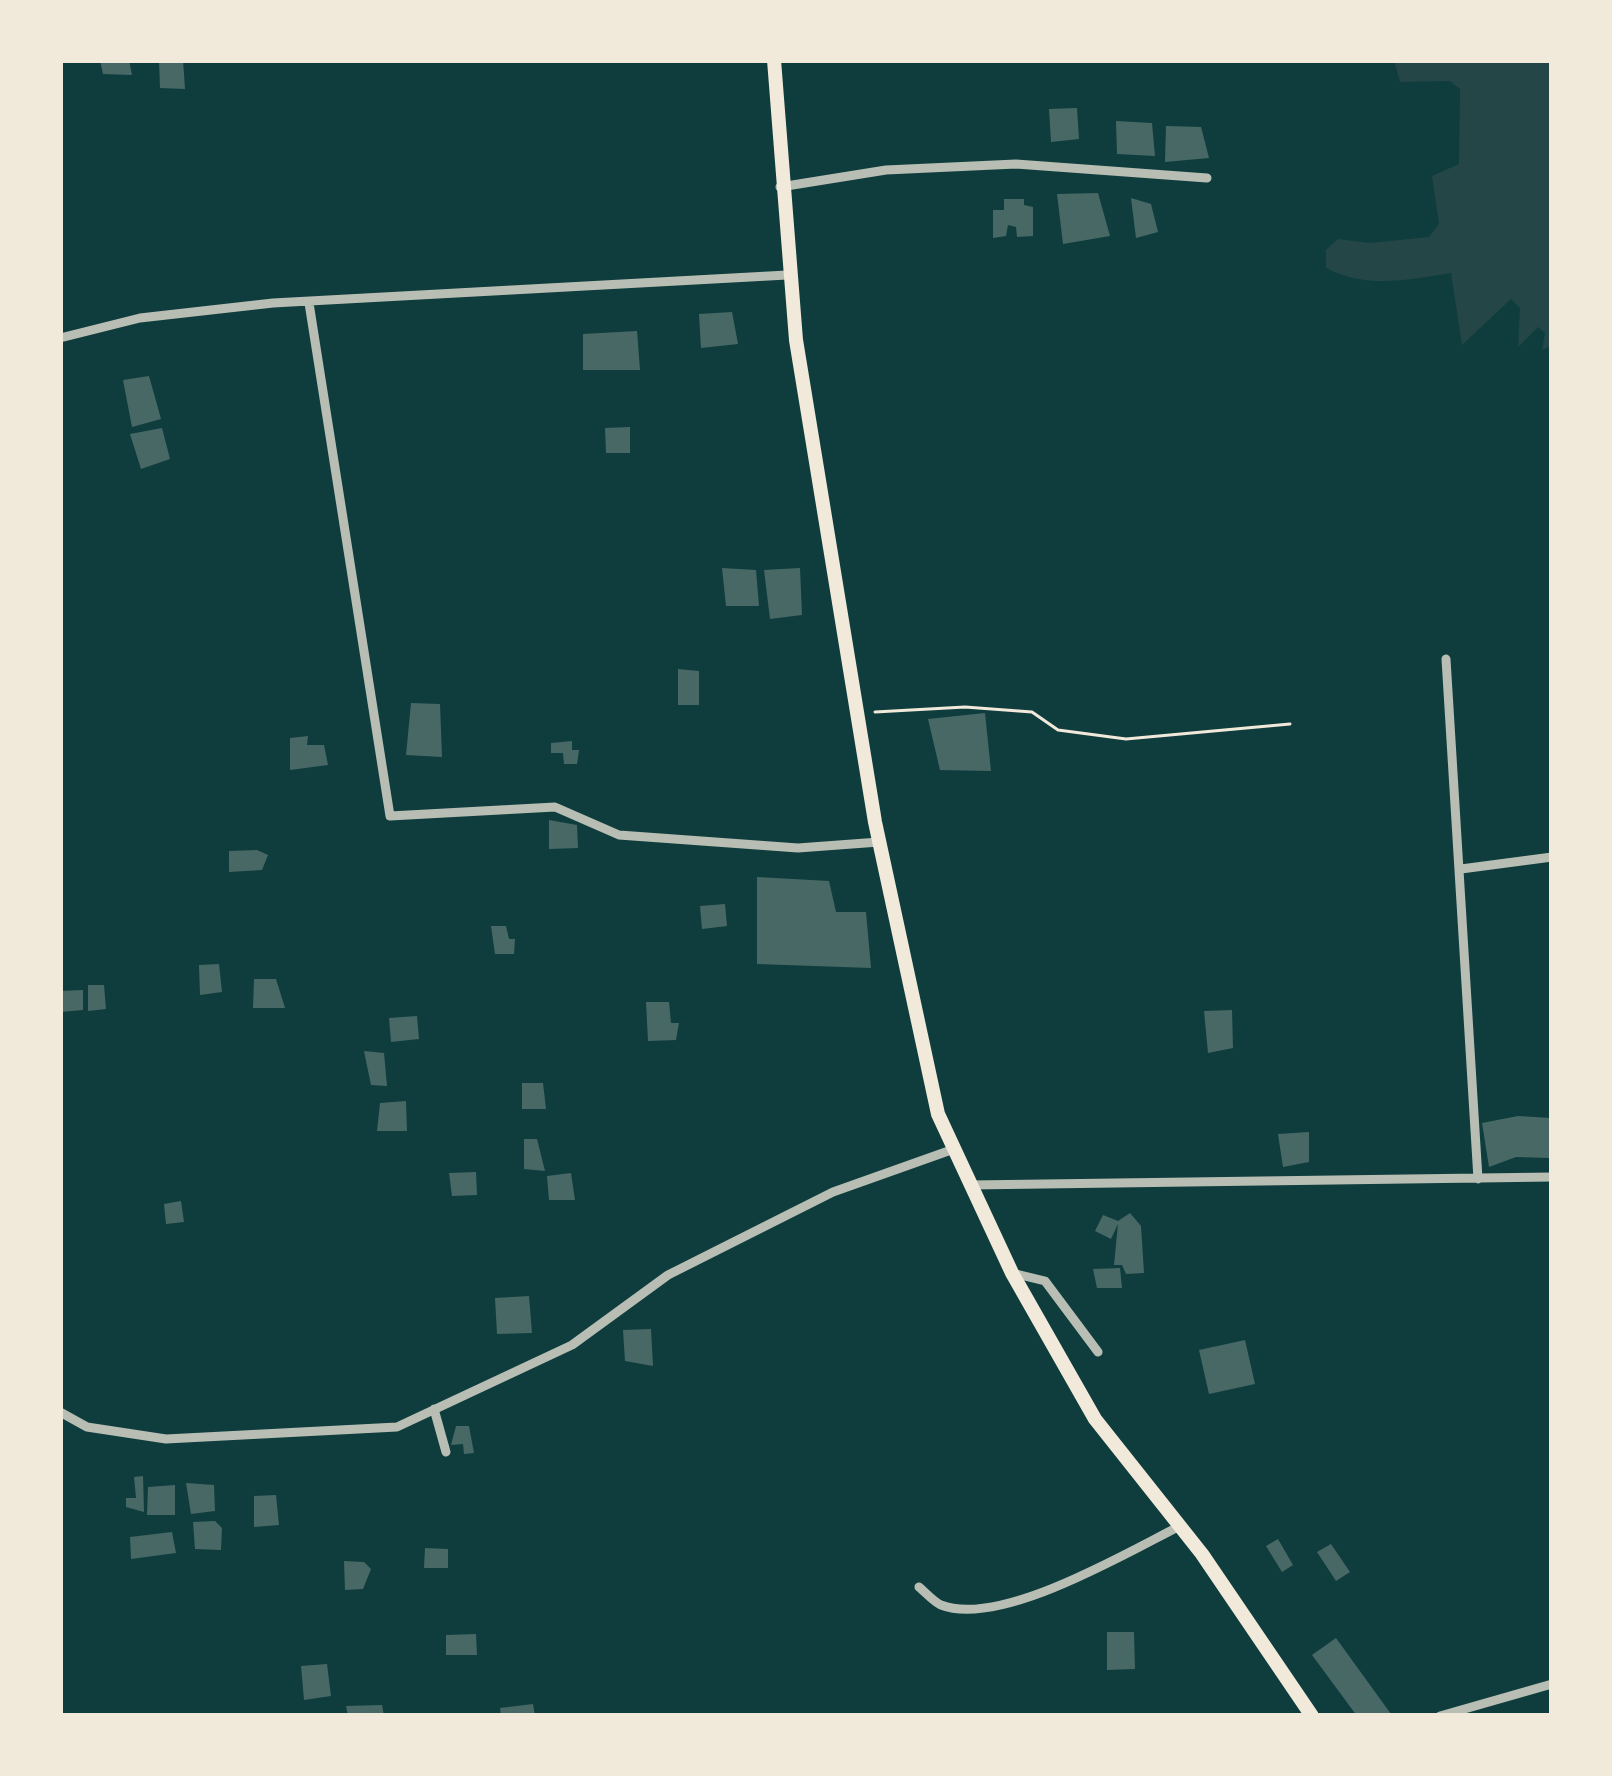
<!DOCTYPE html>
<style>
body{margin:0}
#map{position:relative;width:1612px;height:1776px;overflow:hidden;background:#0f3d3e;font-family:Ubuntu,sans-serif}
canvas{display:block}
.frame{position:absolute;inset:0;border:63px solid #f1e9da;pointer-events:none}
</style>
<div id="map">
<canvas width="1612" height="1776"></canvas>
<div class="frame"></div>
</div>
<script>
const ctx = document.querySelector('canvas').getContext('2d');
ctx.lineJoin = 'round';
function fill(path, color) {
  ctx.fillStyle = color;
  ctx.fill(path, 'evenodd');
}
function stroke(path, color, width, dash) {
  ctx.strokeStyle = color;
  ctx.lineWidth = width;
  ctx.lineCap = dash ? 'butt' : 'round';
  ctx.setLineDash(dash || []);
  ctx.stroke(path);
}
fill(new Path2D(`
 M 1394,60 L 1552,60 L 1552,346 L 1542,350 L 1545,333 L 1538,327 L 1518,347 L 1520,308 L 1511,299 L 1462,345 L 1451,273 C 1407,280 1367,289 1326,268 L 1326,250 L 1338,239 L 1370,243 L 1429,237 L 1439,224 L 1432,176 L 1459,164 L 1460,89 L 1450,81 L 1400,82 Z`), '#244646');
fill(new Path2D(`
 M 100,60 L 129,60 L 132,75 L 103,74 Z
 M 159,60 L 183,60 L 185,89 L 160,88 Z
 M 1077,108 L 1079,139 L 1051,142 L 1049,109 Z
 M 1116,121 L 1152,123 L 1155,156 L 1117,154 Z
 M 1166,126 L 1201,127 L 1209,158 L 1165,162 Z
 M 1098,193 L 1110,236 L 1063,244 L 1057,194 Z
 M 1131,198 L 1151,204 L 1158,232 L 1136,238 Z
 M 1004,199 L 1024,199 L 1024,205 L 1033,207 L 1033,236 L 1017,237 L 1016,227 L 1008,225 L 1006,236 L 993,238 L 993,210 L 1004,210 Z
 M 732,312 L 738,344 L 701,348 L 699,314 Z
 M 637,331 L 640,370 L 583,370 L 583,334 Z
 M 149,376 L 161,419 L 132,427 L 123,380 Z
 M 630,427 L 630,453 L 606,453 L 605,428 Z
 M 162,428 L 170,459 L 141,469 L 130,434 Z
 M 722,568 L 756,570 L 759,606 L 726,606 Z
 M 800,568 L 802,615 L 770,619 L 764,570 Z
 M 678,669 L 699,671 L 699,705 L 678,705 Z
 M 411,703 L 440,704 L 442,757 L 406,755 Z
 M 985,713 L 991,771 L 940,770 L 928,719 Z
 M 308,736 L 307,745 L 324,745 L 328,765 L 290,770 L 290,738 Z
 M 572,741 L 572,750 L 579,750 L 577,764 L 564,764 L 563,753 L 551,753 L 551,743 Z
 M 549,820 L 577,825 L 578,848 L 549,849 Z
 M 257,850 L 268,855 L 262,870 L 229,872 L 229,851 Z
 M 757,877 L 829,881 L 836,912 L 866,912 L 871,968 L 757,964 Z
 M 725,904 L 727,926 L 702,929 L 700,906 Z
 M 491,926 L 506,926 L 509,939 L 515,939 L 514,954 L 495,954 Z
 M 219,964 L 222,992 L 200,995 L 199,965 Z
 M 254,979 L 276,979 L 285,1008 L 253,1008 Z
 M 88,985 L 104,985 L 106,1009 L 88,1011 Z
 M 83,990 L 83,1010 L 60,1012 L 60,991 Z
 M 646,1002 L 669,1002 L 671,1023 L 679,1023 L 676,1040 L 648,1041 Z
 M 1232,1010 L 1233,1048 L 1208,1053 L 1204,1011 Z
 M 417,1016 L 419,1039 L 391,1042 L 389,1018 Z
 M 364,1051 L 384,1053 L 387,1086 L 371,1085 Z
 M 522,1083 L 543,1083 L 546,1109 L 522,1109 Z
 M 406,1101 L 407,1131 L 377,1131 L 380,1103 Z
 M 1518,1116 L 1551,1118 L 1549,1158 L 1516,1157 L 1489,1167 L 1482,1123 Z
 M 1309,1132 L 1309,1162 L 1283,1167 L 1278,1134 Z
 M 524,1139 L 537,1139 L 545,1171 L 524,1169 Z
 M 476,1172 L 477,1195 L 452,1196 L 449,1173 Z
 M 571,1173 L 575,1200 L 549,1200 L 547,1176 Z
 M 181,1201 L 184,1222 L 166,1224 L 164,1204 Z
 M 1130,1213 L 1141,1226 L 1144,1273 L 1126,1274 L 1122,1265 L 1114,1265 L 1118,1224 L 1111,1239 L 1095,1231 L 1103,1215 L 1118,1221 Z
 M 1120,1268 L 1122,1288 L 1097,1288 L 1093,1269 Z
 M 529,1296 L 532,1333 L 497,1334 L 495,1298 Z
 M 651,1329 L 653,1366 L 625,1361 L 623,1330 Z
 M 1245,1340 L 1255,1384 L 1209,1394 L 1199,1350 Z
 M 456,1426 L 469,1426 L 474,1453 L 464,1454 L 463,1444 L 451,1445 Z
 M 143,1476 L 144,1512 L 126,1507 L 126,1498 L 136,1498 L 134,1477 Z
 M 186,1483 L 214,1485 L 215,1511 L 191,1514 Z
 M 175,1485 L 175,1515 L 147,1515 L 148,1487 Z
 M 276,1495 L 279,1525 L 254,1527 L 254,1496 Z
 M 215,1521 L 222,1528 L 221,1550 L 195,1549 L 193,1522 Z
 M 172,1532 L 176,1553 L 131,1559 L 130,1537 Z
 M 1278,1539 L 1293,1565 L 1282,1572 L 1266,1546 Z
 M 1331,1544 L 1350,1572 L 1336,1581 L 1317,1552 Z
 M 425,1548 L 448,1549 L 448,1568 L 424,1568 Z
 M 344,1561 L 364,1562 L 371,1569 L 363,1589 L 345,1590 Z
 M 1107,1632 L 1134,1632 L 1135,1669 L 1107,1670 Z
 M 476,1634 L 477,1655 L 446,1655 L 446,1635 Z
 M 1336,1638 L 1391,1714 L 1390,1716 L 1357,1716 L 1312,1655 Z
 M 327,1664 L 331,1696 L 304,1700 L 301,1666 Z
 M 533,1704 L 535,1716 L 501,1716 L 500,1708 Z
 M 382,1705 L 384,1716 L 348,1716 L 346,1706 Z`), '#486865');
stroke(new Path2D(`
 M 875,712 L 965,707 L 1032,712 L 1058,730 L 1126,739 L 1290,724`), '#f1e9da', 3);
stroke(new Path2D(`
 M 780,187 L 886,170 L 1016,164 L 1207,178
 M 309,303 L 390,816 L 555,807 L 619,835 L 798,848 L 879,842
 M 60,338 L 140,318 L 273,303 L 787,275
 M 1446,659 L 1478,1179
 M 1461,869 L 1552,857
 M 971,1185 L 1552,1177
 M 1012,1273 L 1045,1281 L 1098,1352
 M 434,1409 L 446,1452
 M 60,1412 L 87,1427 L 166,1439 L 397,1427 L 572,1345 L 668,1275 L 833,1192 L 954,1149
 M 919,1587 C 925,1592 934,1602 941,1605 C 1000,1628 1126,1553 1180,1526
 M 1440,1716 L 1552,1684`), '#b8beb3', 9);
stroke(new Path2D(`
 M 774,60 L 796,340 L 875,822 L 938,1114 L 1012,1273 L 1095,1419 L 1202,1554 L 1312,1716`), '#f1e9da', 14);
</script>
